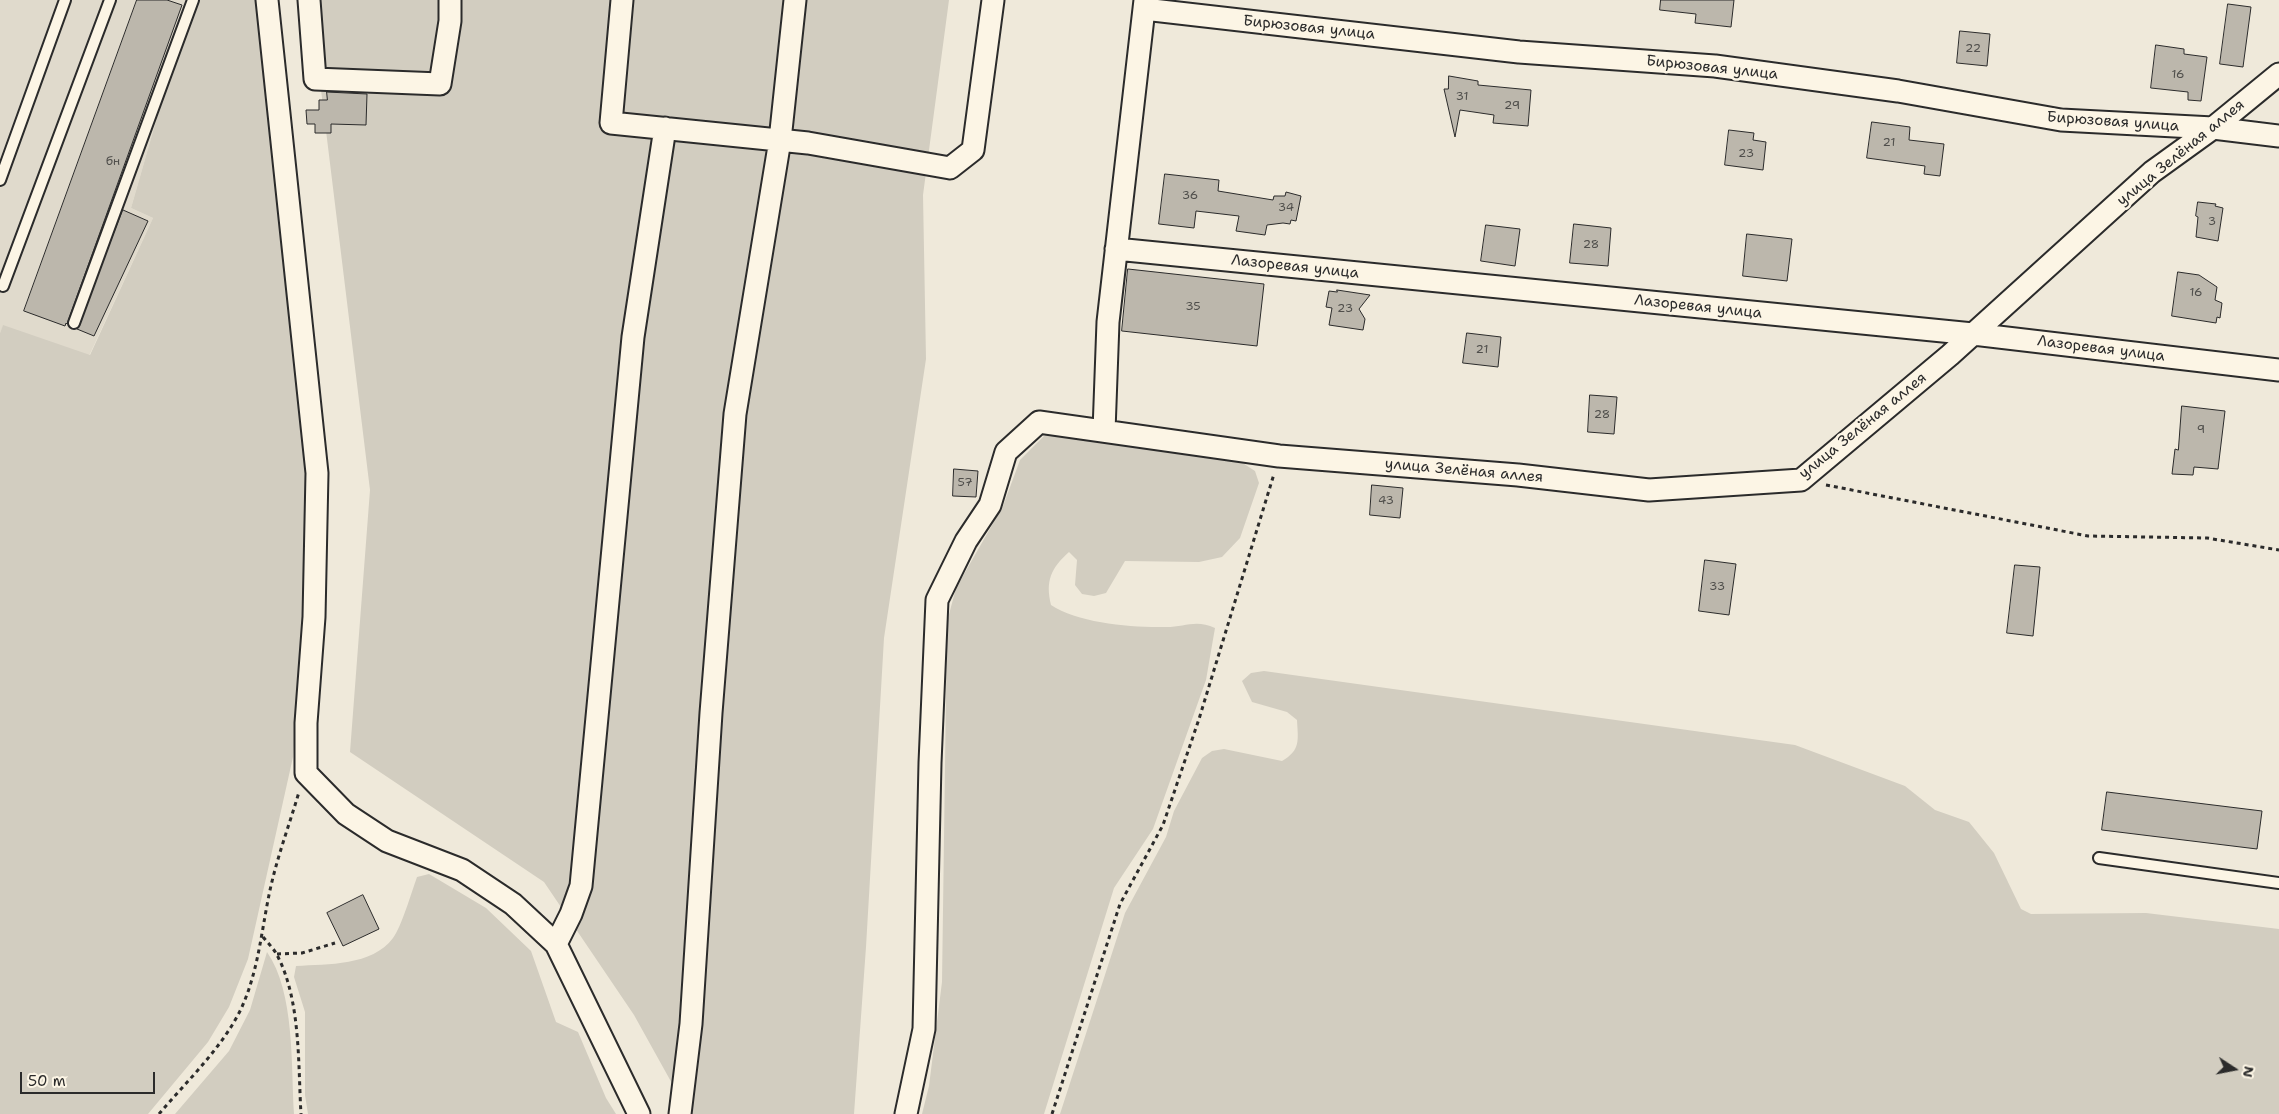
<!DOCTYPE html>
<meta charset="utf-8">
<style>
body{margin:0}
#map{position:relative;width:2279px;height:1114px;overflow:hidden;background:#efe9da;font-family:"Shantell Sans",sans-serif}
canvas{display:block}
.north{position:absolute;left:2209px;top:1044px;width:50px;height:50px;-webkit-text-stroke:4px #fcf5e5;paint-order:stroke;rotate:101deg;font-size:14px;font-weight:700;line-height:20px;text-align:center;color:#2b2b2b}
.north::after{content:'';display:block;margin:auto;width:18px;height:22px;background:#2b2b2b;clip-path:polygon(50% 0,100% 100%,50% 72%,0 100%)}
.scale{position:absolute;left:20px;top:1072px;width:135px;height:22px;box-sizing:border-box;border:2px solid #2b2b2b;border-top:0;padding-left:6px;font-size:15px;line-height:18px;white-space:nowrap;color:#2b2b2b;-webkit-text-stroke:4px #fcf5e5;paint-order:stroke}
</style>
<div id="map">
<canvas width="2279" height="1114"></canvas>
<div class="north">N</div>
<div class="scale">50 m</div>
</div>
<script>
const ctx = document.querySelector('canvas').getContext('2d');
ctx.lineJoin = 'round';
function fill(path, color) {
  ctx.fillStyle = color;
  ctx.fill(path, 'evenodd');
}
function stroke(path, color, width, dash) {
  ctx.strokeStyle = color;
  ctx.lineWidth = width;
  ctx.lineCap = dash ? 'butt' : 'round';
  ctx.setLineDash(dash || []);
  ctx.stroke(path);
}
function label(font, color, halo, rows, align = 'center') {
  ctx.font = font + ' "Shantell Sans",sans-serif';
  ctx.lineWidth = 5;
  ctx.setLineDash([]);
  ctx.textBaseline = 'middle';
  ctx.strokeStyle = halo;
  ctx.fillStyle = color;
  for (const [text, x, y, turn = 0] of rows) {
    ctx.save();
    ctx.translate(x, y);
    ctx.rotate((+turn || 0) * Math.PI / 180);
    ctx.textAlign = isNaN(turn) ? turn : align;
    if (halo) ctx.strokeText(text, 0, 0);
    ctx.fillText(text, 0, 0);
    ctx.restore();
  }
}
fill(new Path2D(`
 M 0,0 L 196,0 L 162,100 L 131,208 L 153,218 L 89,356 L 3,326 L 0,333 Z`), '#e0dacc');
fill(new Path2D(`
 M 196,0 L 258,0 L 308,473 L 303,573 L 302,649 L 293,757 L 248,959 L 229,1007 L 208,1042 L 148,1114 L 0,1114 L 0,333 L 3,325 L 90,355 L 153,218 L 131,208 L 162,100 Z
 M 310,0 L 949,0 L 923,195 L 926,359 L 884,638 L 866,947 L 854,1114 L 689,1114 L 634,1015 L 544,882 L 350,752 L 370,490 Z
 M 1092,432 L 1235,458 L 1255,471 L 1259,483 L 1240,538 L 1222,557 L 1199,562 L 1125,561 L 1106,593 L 1094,596 L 1082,594 L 1075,585 L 1077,560 L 1069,552 C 1051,568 1045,581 1051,605 C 1078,623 1133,628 1166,627 C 1185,627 1196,619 1215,628 L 1206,680 L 1153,829 L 1114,888 L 1044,1114 L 922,1114 L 929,1086 L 942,982 L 947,622 L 956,588 L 1003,506 L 1020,460 L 1045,435 Z
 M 1264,671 L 1795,745 L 1905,786 L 1935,810 L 1969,822 L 1994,853 L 2021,909 L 2031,914 L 2146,913 L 2279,929 L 2279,1114 L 1060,1114 L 1125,913 L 1166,837 L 1174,811 L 1202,758 L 1212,751 L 1224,749 L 1282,761 C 1301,750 1298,740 1297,720 L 1287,712 L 1252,702 L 1242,681 L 1251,673 Z
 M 429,874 L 486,908 L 531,951 L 556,1022 L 578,1032 L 606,1098 L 616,1114 L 308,1114 L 305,1095 L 305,1012 L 294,977 L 296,966 C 328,964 372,966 393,938 C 401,928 412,891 417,877 Z
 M 267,952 C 295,992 291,1066 294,1114 L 175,1114 L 229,1051 L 250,1010 Z`), '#d2cdc0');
const building = new Path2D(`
 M 137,0 L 167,0 L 182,5 L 67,324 L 66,323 L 65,326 L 24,311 Z
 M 1661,0 L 1734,0 L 1731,27 L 1695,23 L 1696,14 L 1660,10 Z
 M 2228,4 L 2251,7 L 2243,67 L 2220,64 Z
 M 1960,31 L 1990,34 L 1987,66 L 1957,63 Z
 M 2156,45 L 2184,49 L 2184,54 L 2207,57 L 2201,101 L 2188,100 L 2188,92 L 2151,88 Z
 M 1449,76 L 1478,81 L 1478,85 L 1531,90 L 1528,126 L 1493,123 L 1494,115 L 1460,110 L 1455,137 L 1444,89 L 1448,89 Z
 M 327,92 L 367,94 L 366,125 L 331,124 L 331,133 L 315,133 L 315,124 L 307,124 L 306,110 L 319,110 L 319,100 L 327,100 Z
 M 1872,122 L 1910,127 L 1909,140 L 1944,144 L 1940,176 L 1924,174 L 1925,166 L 1867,158 Z
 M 1729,130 L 1754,133 L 1753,140 L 1766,142 L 1763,170 L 1725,165 Z
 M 1165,174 L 1219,180 L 1218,191 L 1273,200 L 1274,196 L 1285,196 L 1286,192 L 1301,196 L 1296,221 L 1291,220 L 1290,224 L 1283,223 L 1267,225 L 1265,235 L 1236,231 L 1239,216 L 1196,211 L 1194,228 L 1159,224 Z
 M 2198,202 L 2216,204 L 2215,206 L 2223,208 L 2218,241 L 2196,237 L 2198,217 L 2196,216 Z
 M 123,210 L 148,221 L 94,336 L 77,329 Z
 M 1574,224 L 1611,228 L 1608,266 L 1570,263 Z
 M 1486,225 L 1520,229 L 1515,266 L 1481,261 Z
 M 1747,234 L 1792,239 L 1787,281 L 1743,276 Z
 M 1128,269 L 1264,284 L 1257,346 L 1122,331 Z
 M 2178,272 L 2199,275 L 2217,287 L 2215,300 L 2222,303 L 2220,318 L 2217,317 L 2216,323 L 2172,316 Z
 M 1337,290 L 1370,295 L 1359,309 L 1365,319 L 1363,330 L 1329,325 L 1332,308 L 1326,307 L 1329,291 L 1337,292 Z
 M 1467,333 L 1501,337 L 1498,367 L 1463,363 Z
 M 1590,395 L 1617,397 L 1614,434 L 1588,432 Z
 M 2182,406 L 2225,411 L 2218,469 L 2194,467 L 2193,475 L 2172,474 L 2175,449 L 2178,450 Z
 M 954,469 L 978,471 L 976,497 L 953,496 Z
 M 1372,485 L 1403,488 L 1400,518 L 1370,515 Z
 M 1705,560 L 1736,564 L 1729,615 L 1699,611 Z
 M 2015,565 L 2040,567 L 2033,636 L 2007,633 Z
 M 2107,792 L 2262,811 L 2257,849 L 2102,830 Z
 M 363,895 L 379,929 L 343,946 L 327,913 Z`);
fill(building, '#bcb7ac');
stroke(building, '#2b2b2b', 1);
const service = new Path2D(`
 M 0,180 L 65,0
 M 3,286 L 110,0
 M 74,323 L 193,0
 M 2099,858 L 2279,883`);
const minor = new Path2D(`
 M 267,0 L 317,473 L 314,617 L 306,723 L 306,773 L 346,814 L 387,841 L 462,870 L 513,904 L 556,944 L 639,1114
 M 309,0 L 315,79 L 440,84 L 450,21 L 450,0
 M 622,0 L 611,123 L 808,143 L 950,168 L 973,150 L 993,0
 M 1144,9 L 1519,52 L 1715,66 L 1898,91 L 2061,120 L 2213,128 L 2279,136
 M 1116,249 L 1973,334 L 2279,370
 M 1104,431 L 1108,322 L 1145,0
 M 556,944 L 571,914 L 581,886 L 633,337 L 665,128
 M 680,1114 L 691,1024 L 711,713 L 735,414 L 780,140 L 795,0
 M 906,1114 L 924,1029 L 930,763 L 937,600 L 966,541 L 990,505 L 1006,452 L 1039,422 L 1279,456 L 1518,475 L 1649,490 L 1801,480 L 1950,355 L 2152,172 L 2213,128 L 2279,74`);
stroke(service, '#2b2b2b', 14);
stroke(minor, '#2b2b2b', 25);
stroke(new Path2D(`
 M 1826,485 L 2088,536 L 2207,538 L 2279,550
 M 263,937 C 268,943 274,949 277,955 C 301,1000 298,1065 301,1114
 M 277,954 L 302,953 L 335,943
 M 159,1114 C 187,1081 222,1048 241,1009 C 258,972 261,934 269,895 C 276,860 289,826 299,792
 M 1052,1114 L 1120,904 L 1163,825 L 1199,719 L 1274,474`), '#2b2b2b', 3, [4, 4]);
stroke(service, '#fcf5e5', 10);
stroke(minor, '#fcf5e5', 21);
label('12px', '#4f4e4b', null, [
 ["22",1973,49],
 ["16",2178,75],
 ["31",1462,97],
 ["29",1512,106],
 ["21",1889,143],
 ["23",1746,154],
 ["бн",113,162],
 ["36",1190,196],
 ["34",1286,208],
 ["3",2212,222],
 ["28",1591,245],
 ["16",2196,293],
 ["35",1193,307],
 ["23",1345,309],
 ["21",1482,350],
 ["28",1602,415],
 ["9",2201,430],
 ["57",965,483],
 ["43",1386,501],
 ["33",1717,587]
]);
label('15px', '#2b2b2b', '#fcf5e5', [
 ["Бирюзовая улица",1309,28,6],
 ["Бирюзовая улица",1712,68,6],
 ["Бирюзовая улица",2113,122,4],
 ["улица Зелёная аллея",2181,153,-39],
 ["Лазоревая улица",1295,267,6],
 ["Лазоревая улица",1698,307,6],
 ["Лазоревая улица",2101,349,7],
 ["улица Зелёная аллея",1863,426,-39],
 ["улица Зелёная аллея",1464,471,5]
]);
</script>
